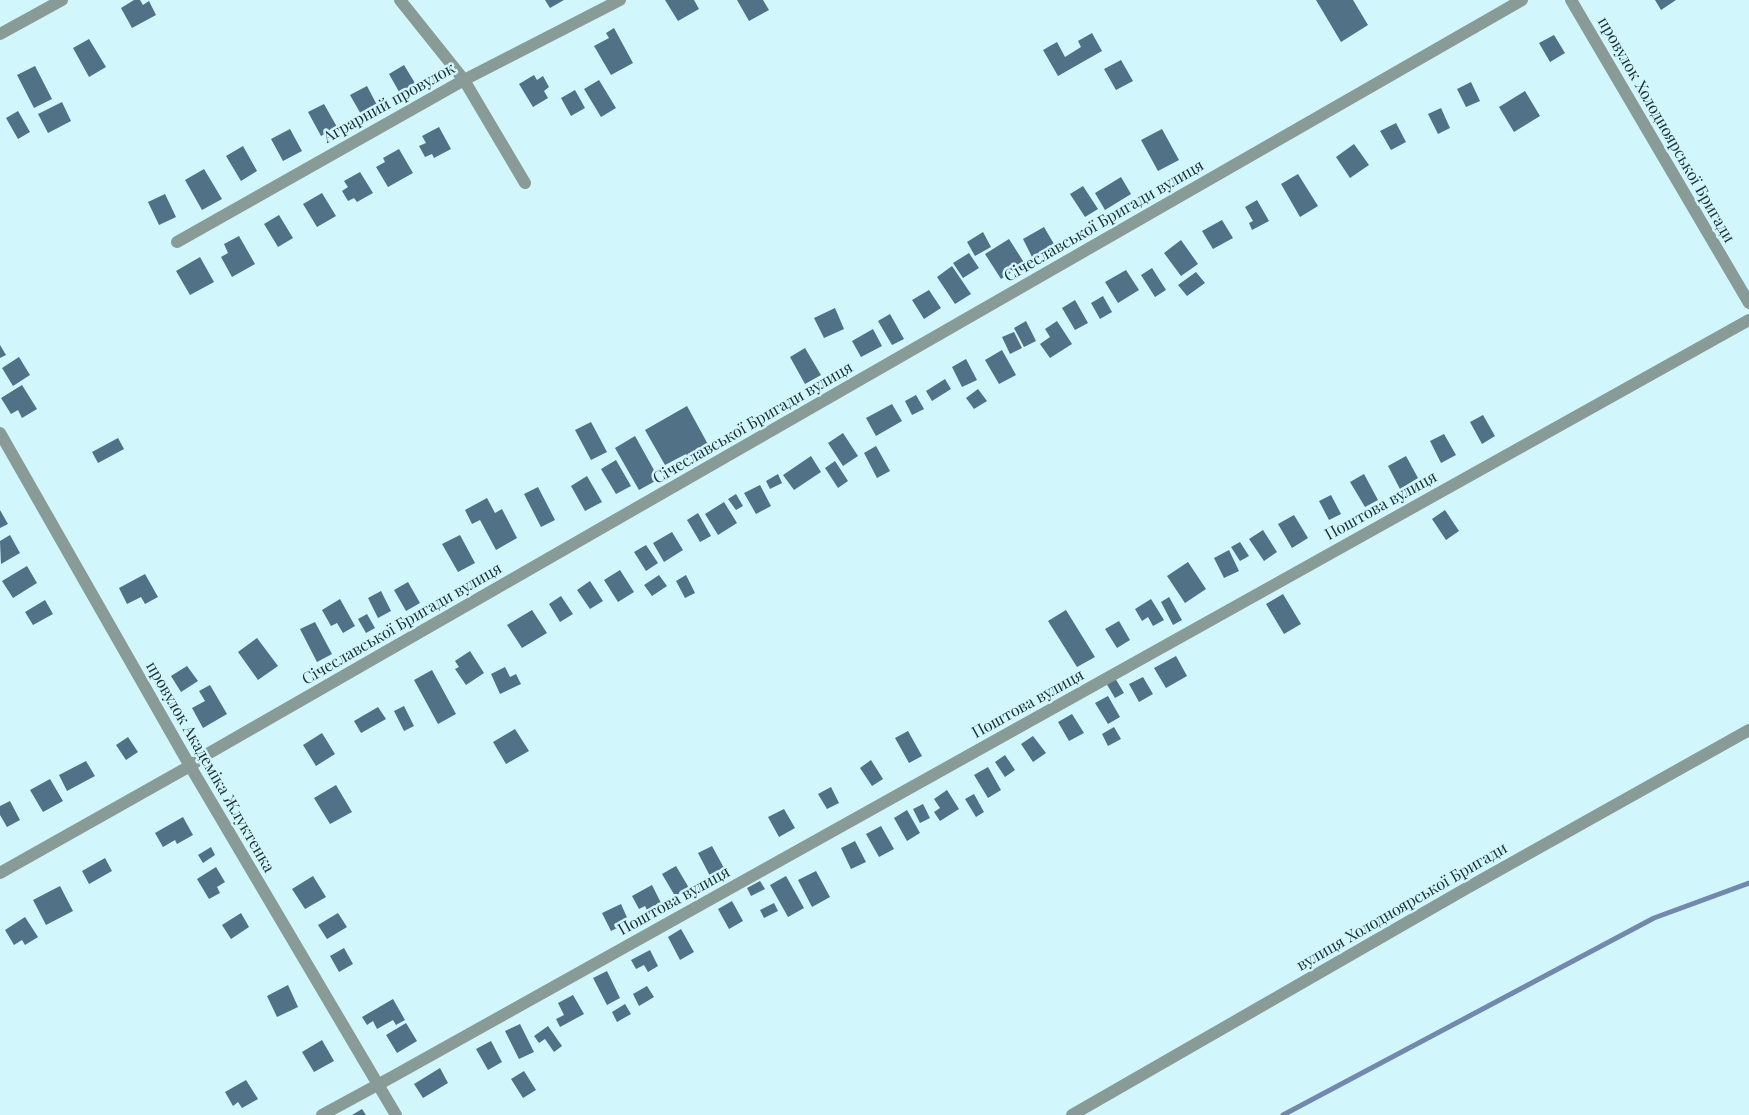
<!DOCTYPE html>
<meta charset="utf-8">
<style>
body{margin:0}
canvas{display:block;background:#d1f7fd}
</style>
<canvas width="1749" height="1115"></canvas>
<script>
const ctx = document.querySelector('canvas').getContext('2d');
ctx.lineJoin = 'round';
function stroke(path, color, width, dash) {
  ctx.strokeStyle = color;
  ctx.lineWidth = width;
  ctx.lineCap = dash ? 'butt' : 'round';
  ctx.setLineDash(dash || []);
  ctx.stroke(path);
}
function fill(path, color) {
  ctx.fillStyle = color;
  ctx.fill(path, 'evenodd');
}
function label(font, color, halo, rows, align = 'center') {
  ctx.font = font + ' "Playfair Display",serif';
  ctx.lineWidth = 5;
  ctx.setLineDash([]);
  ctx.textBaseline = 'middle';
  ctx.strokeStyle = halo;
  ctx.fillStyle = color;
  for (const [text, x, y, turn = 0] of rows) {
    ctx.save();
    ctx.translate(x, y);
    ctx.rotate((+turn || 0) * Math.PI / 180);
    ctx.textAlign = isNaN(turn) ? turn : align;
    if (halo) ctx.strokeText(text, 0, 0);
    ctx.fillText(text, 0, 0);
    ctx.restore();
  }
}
stroke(new Path2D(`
 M 1283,1115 L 1654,918 L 1749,883`), '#7288ac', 5);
fill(new Path2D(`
 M 134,0 L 140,0 L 143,5 L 149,1 L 156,15 L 132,28 L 121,8 Z
 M 545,0 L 564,0 L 550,8 Z
 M 665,0 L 694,0 L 699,9 L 678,21 Z
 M 737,0 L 763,0 L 769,10 L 749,21 Z
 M 1316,0 L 1353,0 L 1368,25 L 1341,42 Z
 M 1655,0 L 1676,0 L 1661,10 Z
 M 614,28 L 633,63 L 611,75 L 594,46 L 609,38 L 606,33 Z
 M 1092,33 L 1102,51 L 1058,76 L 1043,50 L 1057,42 L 1065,57 L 1081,47 L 1078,41 Z
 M 1554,35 L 1565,53 L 1550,62 L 1539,43 Z
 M 89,39 L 106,67 L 89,77 L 73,48 Z
 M 1121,60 L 1133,81 L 1116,90 L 1104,69 Z
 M 404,65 L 418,88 L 402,97 L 389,74 Z
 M 35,66 L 52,99 L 34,108 L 17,75 Z
 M 534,75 L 537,80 L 543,76 L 549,87 L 544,91 L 548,98 L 533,107 L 519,84 Z
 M 599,80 L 616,108 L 601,117 L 584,89 Z
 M 1471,82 L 1480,101 L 1466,107 L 1457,89 Z
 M 367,86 L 378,107 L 362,116 L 350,95 Z
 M 575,90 L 585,108 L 571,116 L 561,98 Z
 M 1525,91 L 1540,116 L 1514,132 L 1499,107 Z
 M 62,102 L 71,121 L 48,133 L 38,114 Z
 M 324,104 L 337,127 L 321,136 L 308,112 Z
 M 1441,108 L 1450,128 L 1438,134 L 1428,114 Z
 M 18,111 L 30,132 L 18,139 L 6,118 Z
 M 1396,123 L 1406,142 L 1391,150 L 1380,131 Z
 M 439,127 L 451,149 L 434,158 L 432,154 L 425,157 L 419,146 L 426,143 L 422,136 Z
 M 290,129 L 302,151 L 283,161 L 271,139 Z
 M 1162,129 L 1179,160 L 1158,171 L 1141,140 Z
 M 1354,144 L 1369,165 L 1350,178 L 1336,157 Z
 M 243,146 L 257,171 L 241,181 L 226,156 Z
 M 399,149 L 413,173 L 388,187 L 376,167 L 385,162 L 383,158 Z
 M 204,169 L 222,199 L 202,210 L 185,180 Z
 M 360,172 L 373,193 L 357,202 L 354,198 L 348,201 L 342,191 L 348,187 L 344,181 Z
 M 1298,174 L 1318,206 L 1300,217 L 1281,184 Z
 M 1121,177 L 1131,194 L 1105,210 L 1095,193 Z
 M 1083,186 L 1098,209 L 1085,217 L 1070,194 Z
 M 322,193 L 336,216 L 317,227 L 303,204 Z
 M 165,194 L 176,217 L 159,225 L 148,202 Z
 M 1257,200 L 1269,221 L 1252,230 L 1249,223 L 1253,221 L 1245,207 Z
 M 279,215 L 293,238 L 278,247 L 264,224 Z
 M 1222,220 L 1233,238 L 1213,249 L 1202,231 Z
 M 1044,227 L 1054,244 L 1032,257 L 1023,239 Z
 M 983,232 L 991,247 L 975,256 L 967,242 Z
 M 239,236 L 255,264 L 232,277 L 221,257 L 228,253 L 224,244 Z
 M 1009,239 L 1025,264 L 1001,279 L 985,254 Z
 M 1181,240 L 1198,264 L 1181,276 L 1164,253 Z
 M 969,253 L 979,268 L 963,278 L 953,263 Z
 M 200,257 L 214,282 L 190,295 L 176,271 Z
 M 952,266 L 971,294 L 955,304 L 937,277 Z
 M 1152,268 L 1166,290 L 1155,297 L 1141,275 Z
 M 1126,270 L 1139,290 L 1118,303 L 1105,282 Z
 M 1196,272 L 1205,283 L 1187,296 L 1178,285 Z
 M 929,290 L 941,308 L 924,319 L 912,300 Z
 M 1103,296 L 1112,312 L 1100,319 L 1091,303 Z
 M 1075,300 L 1088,323 L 1075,330 L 1062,308 Z
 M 835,308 L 844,329 L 824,338 L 814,318 Z
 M 890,314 L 904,339 L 892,345 L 878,321 Z
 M 1026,321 L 1036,341 L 1024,347 L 1014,328 Z
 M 1057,321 L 1072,344 L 1050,358 L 1040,344 L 1050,337 L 1045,329 Z
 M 873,329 L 882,346 L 861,357 L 852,341 Z
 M 1014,332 L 1022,348 L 1010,354 L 1002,337 Z
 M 0,345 L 6,355 L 0,358 Z
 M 805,348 L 821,375 L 805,384 L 790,357 Z
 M 1002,350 L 1016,375 L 999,384 L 985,360 Z
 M 19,357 L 30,375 L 13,386 L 2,368 Z
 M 966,359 L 977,380 L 962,387 L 952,367 Z
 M 945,379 L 951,389 L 932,401 L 926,391 Z
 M 22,385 L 37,409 L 22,418 L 18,410 L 11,414 L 1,398 Z
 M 978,389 L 987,401 L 974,409 L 966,398 Z
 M 916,395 L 924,409 L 912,415 L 905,401 Z
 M 892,404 L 902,421 L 876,436 L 866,418 Z
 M 687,406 L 710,448 L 690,460 L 686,454 L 665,465 L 645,430 Z
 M 1483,415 L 1495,436 L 1482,444 L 1470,422 Z
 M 591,422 L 607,452 L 591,460 L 575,430 Z
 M 843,433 L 858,456 L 843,466 L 828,443 Z
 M 1444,434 L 1456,455 L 1441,463 L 1430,441 Z
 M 635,436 L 659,479 L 639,490 L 615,448 Z
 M 118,438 L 124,449 L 98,463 L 92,452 Z
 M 876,446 L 890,471 L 877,478 L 864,453 Z
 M 811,456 L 821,472 L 794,490 L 783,475 Z
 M 1406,456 L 1418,478 L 1400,489 L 1388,466 Z
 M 616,460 L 631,486 L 616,494 L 601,469 Z
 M 835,461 L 848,481 L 838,488 L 825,468 Z
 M 778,474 L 782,483 L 770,489 L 766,481 Z
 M 1364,474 L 1378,500 L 1365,507 L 1350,482 Z
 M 587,476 L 602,502 L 585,511 L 571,486 Z
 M 760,485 L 771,506 L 756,514 L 744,493 Z
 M 538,487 L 555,520 L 541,527 L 524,494 Z
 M 736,494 L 743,506 L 736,510 L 728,499 Z
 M 1331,495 L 1341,514 L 1329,520 L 1319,501 Z
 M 487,498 L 495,513 L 502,509 L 517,538 L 496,550 L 480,520 L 472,524 L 465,510 Z
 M 724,502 L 737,523 L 718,535 L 705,514 Z
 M 0,510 L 8,524 L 0,528 Z
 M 1445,510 L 1459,531 L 1446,540 L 1432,519 Z
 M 698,513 L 711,536 L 700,542 L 687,520 Z
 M 1294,515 L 1308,538 L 1292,548 L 1278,524 Z
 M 1263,530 L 1277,552 L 1264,561 L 1249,539 Z
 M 672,532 L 683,550 L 664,562 L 653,543 Z
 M 10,535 L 20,553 L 1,564 L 0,541 Z
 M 460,535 L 475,563 L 458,572 L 442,544 Z
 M 1240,542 L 1249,556 L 1240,561 L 1231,547 Z
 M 646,545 L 658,563 L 646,571 L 634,552 Z
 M 1229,550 L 1239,571 L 1224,578 L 1214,558 Z
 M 1188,562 L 1206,589 L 1185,603 L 1167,576 Z
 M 27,566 L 37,583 L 13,598 L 2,581 Z
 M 620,570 L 634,592 L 618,602 L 604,580 Z
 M 145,574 L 158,597 L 145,604 L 141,597 L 127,604 L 119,588 Z
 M 659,575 L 667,586 L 652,596 L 644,585 Z
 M 686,575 L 695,593 L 685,598 L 676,581 Z
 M 590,581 L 603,601 L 590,609 L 577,590 Z
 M 408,582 L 420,603 L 406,611 L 394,590 Z
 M 381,591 L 391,611 L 378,618 L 368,598 Z
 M 1283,594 L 1301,624 L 1284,634 L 1266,604 Z
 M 561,596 L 573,614 L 560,622 L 549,604 Z
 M 1169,597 L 1182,620 L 1173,625 L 1161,602 Z
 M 340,599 L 355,626 L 343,633 L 337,623 L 331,626 L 322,610 Z
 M 1151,599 L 1164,620 L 1153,626 L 1148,617 L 1142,621 L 1135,609 Z
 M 45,600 L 53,614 L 33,625 L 25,612 Z
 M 532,610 L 547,633 L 522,648 L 507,625 Z
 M 1066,610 L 1095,657 L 1077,667 L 1048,621 Z
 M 367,614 L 375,628 L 366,633 L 358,619 Z
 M 1119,621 L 1130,640 L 1117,648 L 1105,629 Z
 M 315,622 L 332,654 L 317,662 L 300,629 Z
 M 257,638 L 278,666 L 258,680 L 238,652 Z
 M 470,651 L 484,673 L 466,685 L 455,669 L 459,667 L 455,661 Z
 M 1176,656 L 1187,676 L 1166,688 L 1154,668 Z
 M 187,666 L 198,681 L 181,692 L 171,676 Z
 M 505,667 L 510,677 L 516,674 L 521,684 L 500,694 L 491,674 Z
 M 432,670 L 456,714 L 438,724 L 414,680 Z
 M 1143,677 L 1153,694 L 1139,702 L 1129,684 Z
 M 1115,678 L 1124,693 L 1115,698 L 1106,683 Z
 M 210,685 L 227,714 L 203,728 L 192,708 L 205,701 L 199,691 Z
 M 1108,696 L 1120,717 L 1108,724 L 1095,703 Z
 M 404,706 L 414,726 L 404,731 L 394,711 Z
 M 378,707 L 386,719 L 361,733 L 354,721 Z
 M 1072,714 L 1084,733 L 1069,741 L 1058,722 Z
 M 1114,727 L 1121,739 L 1108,746 L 1102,734 Z
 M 515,729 L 529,751 L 506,764 L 493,742 Z
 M 908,731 L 922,756 L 909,763 L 895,738 Z
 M 322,733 L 335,754 L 316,766 L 303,745 Z
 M 1033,736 L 1046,753 L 1033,762 L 1021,744 Z
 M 128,737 L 138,752 L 126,760 L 116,745 Z
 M 1005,755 L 1015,770 L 1005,777 L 995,762 Z
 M 871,760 L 883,779 L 872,786 L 860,768 Z
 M 86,761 L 95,776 L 67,791 L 59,775 Z
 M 988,767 L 1001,790 L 988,798 L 974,775 Z
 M 50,779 L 63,801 L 43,812 L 30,790 Z
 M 336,785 L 352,812 L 330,824 L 314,798 Z
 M 831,787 L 839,803 L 827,809 L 818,794 Z
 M 947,790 L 959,809 L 940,821 L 934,812 L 940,808 L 934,799 Z
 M 974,794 L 984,812 L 976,817 L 965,799 Z
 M 10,801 L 20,820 L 7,827 L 0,815 L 0,806 Z
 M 923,804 L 930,818 L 920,823 L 913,809 Z
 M 784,809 L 795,828 L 779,837 L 768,817 Z
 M 907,810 L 920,833 L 907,841 L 894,818 Z
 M 183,817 L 193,835 L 177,844 L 175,840 L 163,847 L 155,833 Z
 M 881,826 L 894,849 L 879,857 L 866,834 Z
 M 855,841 L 866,862 L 851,869 L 841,848 Z
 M 712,846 L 724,868 L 710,876 L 698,853 Z
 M 211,847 L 215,855 L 203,863 L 198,855 Z
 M 105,858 L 112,871 L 89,884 L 82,871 Z
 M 676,866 L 689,888 L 675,896 L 662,874 Z
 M 216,867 L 225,882 L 217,887 L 220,893 L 209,899 L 197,879 Z
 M 816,871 L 830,897 L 812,907 L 798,880 Z
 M 313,876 L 326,897 L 305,909 L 292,889 Z
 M 786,876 L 804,908 L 788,917 L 770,885 Z
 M 760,881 L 765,889 L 751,896 L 747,888 Z
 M 652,885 L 661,903 L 647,910 L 645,906 L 639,909 L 632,896 Z
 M 60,886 L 73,911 L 46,925 L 33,900 Z
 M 732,901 L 743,921 L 729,929 L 718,909 Z
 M 774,903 L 778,911 L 764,918 L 760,910 Z
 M 621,904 L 629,922 L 611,931 L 602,913 Z
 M 241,913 L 249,927 L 231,939 L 222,925 Z
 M 338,913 L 347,927 L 327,939 L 318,925 Z
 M 25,917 L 38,937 L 25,945 L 22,940 L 14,945 L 5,930 Z
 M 681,929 L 694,952 L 680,960 L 668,937 Z
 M 344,948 L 353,964 L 339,972 L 330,956 Z
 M 650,950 L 658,966 L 648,972 L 644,965 L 636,969 L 631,960 Z
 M 607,971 L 620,998 L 607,1005 L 593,978 Z
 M 288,985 L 298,1007 L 277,1017 L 267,996 Z
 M 647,986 L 654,997 L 639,1006 L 633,994 Z
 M 573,995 L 584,1014 L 560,1027 L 556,1019 L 564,1015 L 558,1003 Z
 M 393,999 L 405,1020 L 396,1025 L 393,1020 L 377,1029 L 373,1021 L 367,1025 L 362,1017 Z
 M 625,1004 L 631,1014 L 617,1022 L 612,1012 Z
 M 406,1023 L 417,1041 L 397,1053 L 386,1035 Z
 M 520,1024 L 534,1052 L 519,1059 L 505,1031 Z
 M 548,1026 L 562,1046 L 554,1052 L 545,1039 L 539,1043 L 534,1036 Z
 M 322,1040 L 334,1061 L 314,1072 L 302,1052 Z
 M 491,1041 L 502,1062 L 488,1070 L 476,1049 Z
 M 440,1068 L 448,1083 L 423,1098 L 414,1084 Z
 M 524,1071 L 536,1090 L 523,1098 L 511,1079 Z
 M 246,1080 L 258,1099 L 242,1108 L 238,1102 L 233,1106 L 225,1092 Z
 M 362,1109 L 366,1115 L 352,1115 Z`), '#507186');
stroke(new Path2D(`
 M 400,0 L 464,80 L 525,183
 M 1571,0 L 1749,303
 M 0,34 L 62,0
 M 177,242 L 464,80 L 620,0
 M 0,433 L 190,766 L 396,1115
 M 0,873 L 190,766 L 204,756 L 1522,0
 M 322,1115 L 392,1077 L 1749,320
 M 1072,1115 L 1467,888 L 1749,730`), '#889b96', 12);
label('16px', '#1d3033', '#d1f7fd', [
 ["Аграрний провулок",389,103,-29],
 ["провулок Холодноярської Бригади",1666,130,60],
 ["Січеславської Бригади вулиця",1104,221,-30],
 ["Січеславської Бригади вулиця",753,423,-30],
 ["Поштова вулиця",1381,506,-29],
 ["Січеславської Бригади вулиця",402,624,-30],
 ["Поштова вулиця",1028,704,-29],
 ["провулок Академіка Жлуктенка",210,767,60],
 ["Поштова вулиця",674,901,-29],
 ["вулиця Холодноярської Бригади",1402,907,-30]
]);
</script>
